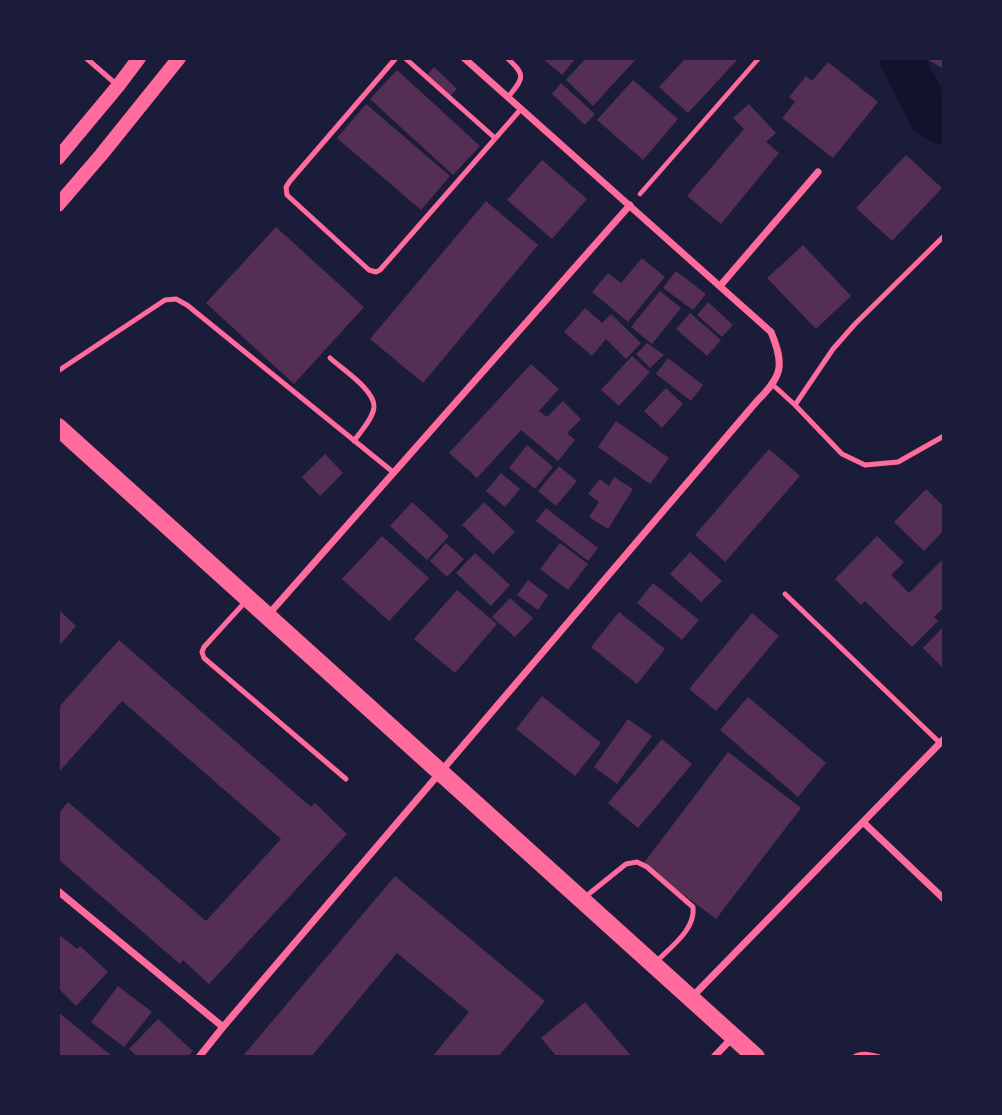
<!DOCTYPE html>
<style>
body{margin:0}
#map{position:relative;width:1002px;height:1115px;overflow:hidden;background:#1b1b3a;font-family:Manrope,sans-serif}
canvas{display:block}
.frame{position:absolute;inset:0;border:60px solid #1b1b3a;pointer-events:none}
</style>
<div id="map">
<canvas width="1002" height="1115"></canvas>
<div class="frame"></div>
</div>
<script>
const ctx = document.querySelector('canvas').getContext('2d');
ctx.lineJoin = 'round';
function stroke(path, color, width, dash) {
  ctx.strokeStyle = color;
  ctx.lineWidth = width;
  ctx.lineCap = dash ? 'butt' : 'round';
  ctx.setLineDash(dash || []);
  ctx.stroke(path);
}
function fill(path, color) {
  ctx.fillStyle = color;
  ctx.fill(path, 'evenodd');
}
stroke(new Path2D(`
 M 901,58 L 930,115 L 944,123`), '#12122b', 44);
fill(new Path2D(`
 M 542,58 L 576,58 L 562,75 Z
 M 586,58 L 637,58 L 593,106 L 566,80 Z
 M 686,58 L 739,58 L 688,113 L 659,87 Z
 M 925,58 L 944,58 L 944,69 Z
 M 828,62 L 878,102 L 833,158 L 782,118 L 795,102 L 789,97 L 806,76 L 812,81 Z
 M 434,67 L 457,89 L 450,96 L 427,75 Z
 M 397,70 L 480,146 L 453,175 L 370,99 Z
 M 633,80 L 678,119 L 643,160 L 597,120 Z
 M 561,83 L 595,114 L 585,125 L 552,94 Z
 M 366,104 L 450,176 L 421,210 L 337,138 Z
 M 749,104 L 776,133 L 766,142 L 779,153 L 721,224 L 687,196 L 744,129 L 733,118 Z
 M 906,155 L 942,188 L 892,241 L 856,208 Z
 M 542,160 L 587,199 L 552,239 L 507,200 Z
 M 486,201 L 538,245 L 423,383 L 370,339 Z
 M 276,227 L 364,307 L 294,384 L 206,303 Z
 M 803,245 L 851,296 L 816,329 L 767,278 Z
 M 642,258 L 665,277 L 628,322 L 592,292 L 608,273 L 621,283 Z
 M 676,271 L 706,294 L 693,310 L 663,288 Z
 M 660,291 L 681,308 L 652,344 L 631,327 Z
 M 708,302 L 733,325 L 722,337 L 697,315 Z
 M 585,308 L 602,323 L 611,314 L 641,343 L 626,359 L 606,339 L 592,356 L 564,332 Z
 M 690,313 L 721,340 L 707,356 L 676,329 Z
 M 647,343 L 664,355 L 650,368 L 636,354 Z
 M 632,356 L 650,372 L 619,406 L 601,390 Z
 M 668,358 L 703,385 L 691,401 L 656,374 Z
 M 531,364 L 559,389 L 539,411 L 547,417 L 563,401 L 581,419 L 567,433 L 575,440 L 558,461 L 521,430 L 477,478 L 449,453 Z
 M 666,388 L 683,404 L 662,428 L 644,411 Z
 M 616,421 L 669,458 L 650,484 L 598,447 Z
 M 527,445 L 553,467 L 535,489 L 509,468 Z
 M 769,449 L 800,476 L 725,562 L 695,535 Z
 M 325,454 L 343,473 L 320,496 L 302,477 Z
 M 559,466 L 577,481 L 556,506 L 538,491 Z
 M 501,473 L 520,489 L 505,507 L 486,491 Z
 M 614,477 L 633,489 L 608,529 L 589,517 L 599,502 L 588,494 L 600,479 L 609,486 Z
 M 926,489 L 944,507 L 944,530 L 924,551 L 894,522 Z
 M 412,502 L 449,536 L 427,560 L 390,526 Z
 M 484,502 L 515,532 L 493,554 L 462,525 Z
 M 546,508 L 598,548 L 588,561 L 536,521 Z
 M 382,536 L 429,578 L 389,621 L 342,579 Z
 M 877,536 L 904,562 L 891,575 L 909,593 L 943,559 L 944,560 L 944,607 L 934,617 L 938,621 L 912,647 L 865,601 L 861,605 L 835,579 Z
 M 446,543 L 464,559 L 447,577 L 430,561 Z
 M 560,543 L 588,564 L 568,590 L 540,569 Z
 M 690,552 L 722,581 L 701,602 L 670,574 Z
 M 475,553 L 510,585 L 491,606 L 456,573 Z
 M 528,580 L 548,595 L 538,610 L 517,595 Z
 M 653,583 L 699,620 L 682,640 L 637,603 Z
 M 457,590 L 497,624 L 455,673 L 414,639 Z
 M 510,598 L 533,618 L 515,637 L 492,617 Z
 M 58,609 L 76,626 L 58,647 Z
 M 619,612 L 665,649 L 637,684 L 591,647 Z
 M 752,613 L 779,636 L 716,711 L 689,689 Z
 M 944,626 L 944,664 L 942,667 L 923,648 Z
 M 119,640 L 311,807 L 315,803 L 347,834 L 209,984 L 183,960 L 180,964 L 58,859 L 58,814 L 68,802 L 206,921 L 281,839 L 122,701 L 58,773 L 58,708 Z
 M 542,696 L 601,743 L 575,776 L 516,729 Z
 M 748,697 L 826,763 L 798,797 L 720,730 Z
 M 628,719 L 652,736 L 617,784 L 594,767 Z
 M 662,739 L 692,764 L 638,828 L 608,803 Z
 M 728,752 L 801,808 L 716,919 L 643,864 Z
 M 395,876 L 545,1001 L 498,1057 L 432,1057 L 469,1012 L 397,953 L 311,1057 L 242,1057 Z
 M 58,934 L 77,949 L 80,946 L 108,972 L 76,1006 L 58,988 Z
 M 118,986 L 152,1012 L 124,1047 L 91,1022 Z
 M 585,1002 L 632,1057 L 557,1057 L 541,1038 Z
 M 58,1012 L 113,1057 L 58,1057 Z
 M 158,1019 L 193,1051 L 187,1057 L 138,1057 L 129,1049 Z`), '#542f53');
stroke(new Path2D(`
 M 640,194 L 759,58`), '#ff6b9d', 4.5);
stroke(new Path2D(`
 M 86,58 L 116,84
 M 396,58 L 290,181 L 286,187 L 287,195 L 369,270 L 376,272 L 380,270 L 521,109
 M 405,58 L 495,138
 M 507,58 C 526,75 524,78 508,97
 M 330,358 C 342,369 375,390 374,407 C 373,419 360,432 354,441
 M 58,371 L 165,300 L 176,299 L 187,305 L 393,472
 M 773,385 L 795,405 L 842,454 L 865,465 L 898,462 L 944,436
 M 795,405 L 833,349 L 855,324 L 944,236
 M 785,594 L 940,743
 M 246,601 L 204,647 L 202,652 L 204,658 L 346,779
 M 585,897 L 626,864 L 637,862 L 647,867 L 693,907 C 696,930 669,948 655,963
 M 854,1057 C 862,1052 871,1055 879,1057`), '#ff6b9d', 5);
stroke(new Path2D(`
 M 720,286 L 818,172
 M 268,615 L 630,205
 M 863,822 L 944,899
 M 58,891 L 223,1027
 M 692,997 L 944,739
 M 199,1057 L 223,1027 L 757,401 C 782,376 785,366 771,332 L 464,58
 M 714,1057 L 733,1037`), '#ff6b9d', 7);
stroke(new Path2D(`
 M 58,158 L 118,86 L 139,58
 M 58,205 L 101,155 L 179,58`), '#ff6b9d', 14);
stroke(new Path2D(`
 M 58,427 L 756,1057`), '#ff6b9d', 18);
</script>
